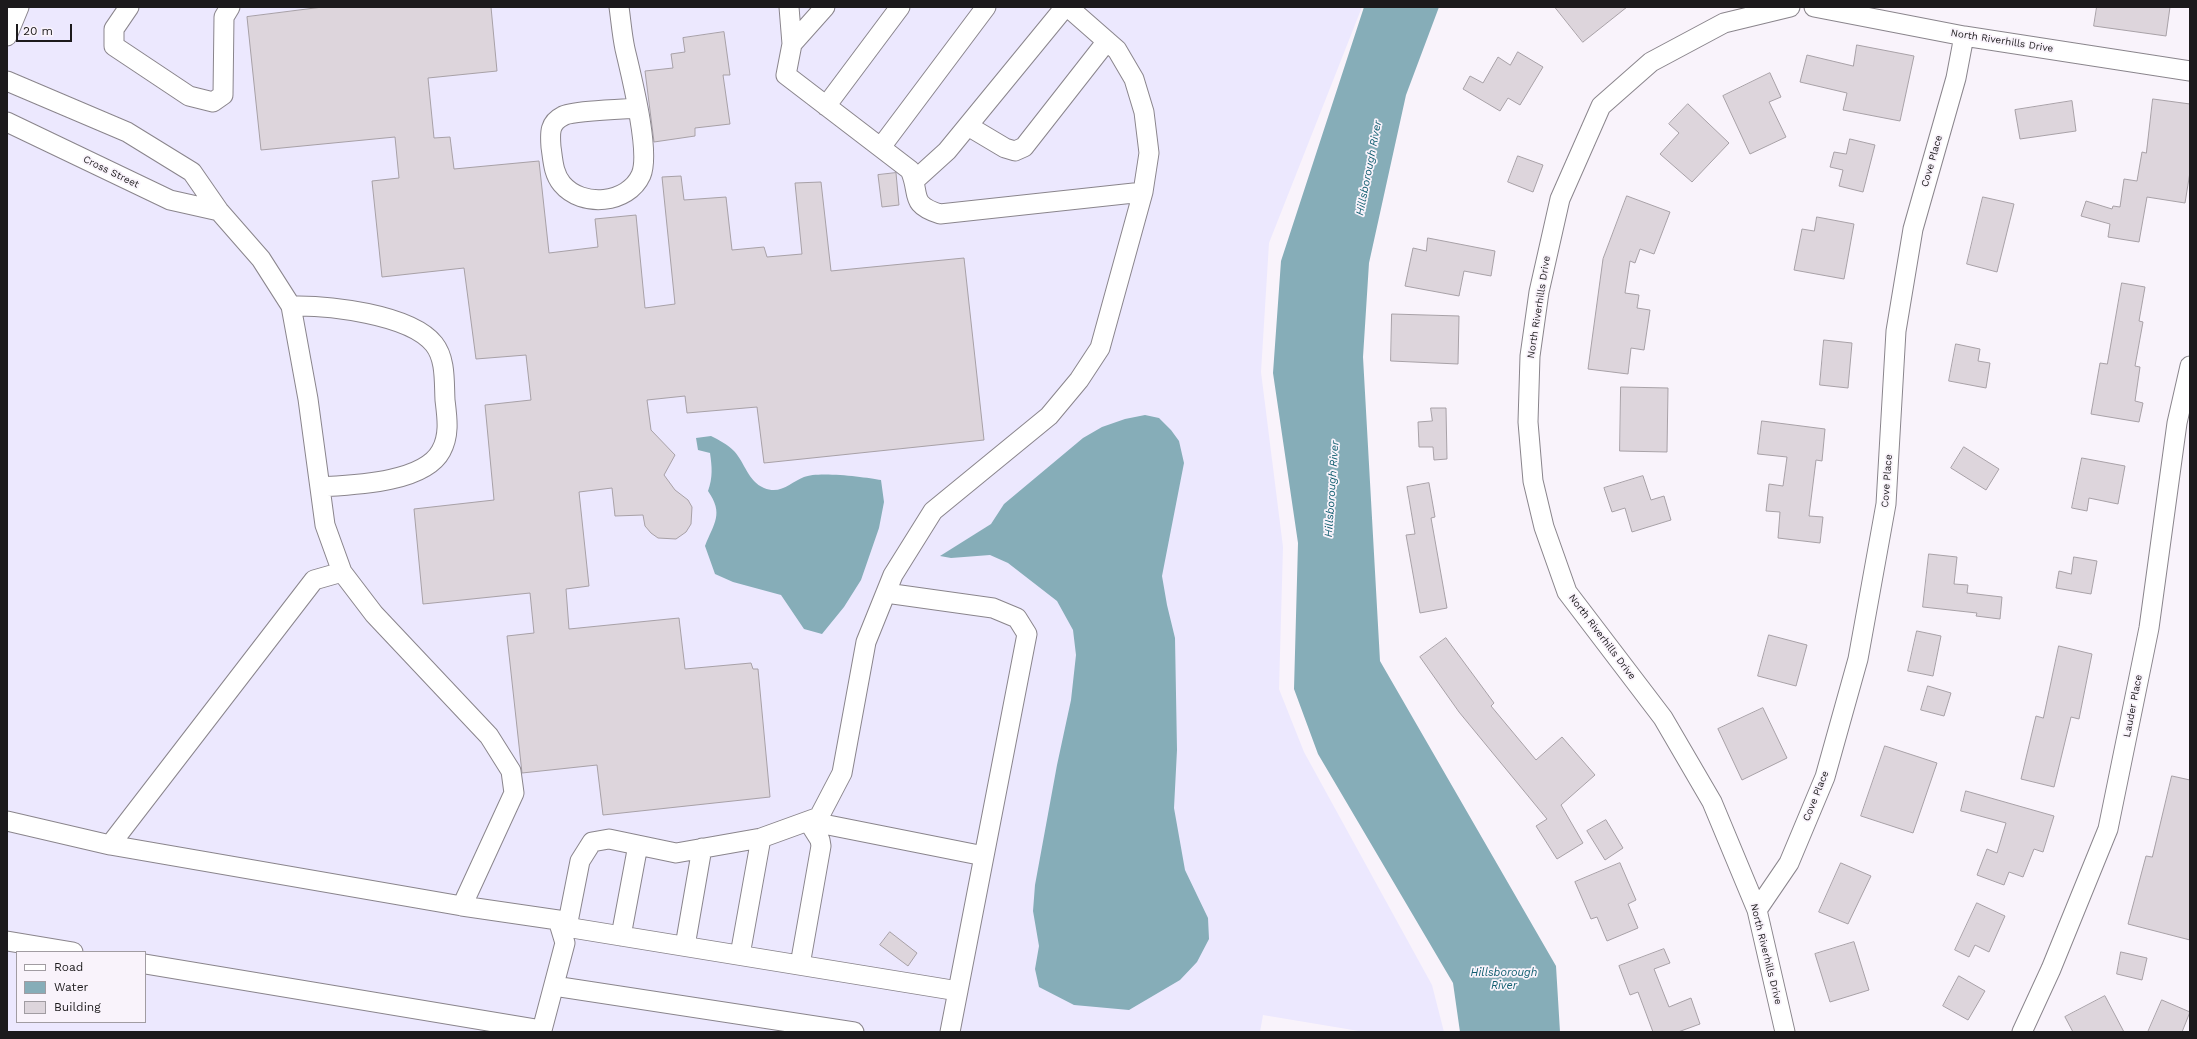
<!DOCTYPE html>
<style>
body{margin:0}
#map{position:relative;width:2197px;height:1039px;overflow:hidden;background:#f9f3fb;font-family:"Work Sans",sans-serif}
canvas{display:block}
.frame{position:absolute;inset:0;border:8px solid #1c1a1c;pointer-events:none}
.legend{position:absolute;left:16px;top:951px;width:130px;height:72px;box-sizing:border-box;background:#f9f3fb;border:1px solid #a19ca2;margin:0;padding:5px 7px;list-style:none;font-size:12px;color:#1c1a1c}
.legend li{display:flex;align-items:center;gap:8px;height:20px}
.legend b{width:20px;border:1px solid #a19ca2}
.scale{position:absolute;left:16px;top:24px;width:56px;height:18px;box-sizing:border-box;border:2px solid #1c1a1c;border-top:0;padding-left:5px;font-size:12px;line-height:14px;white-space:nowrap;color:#1c1a1c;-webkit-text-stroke:3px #f9f3fb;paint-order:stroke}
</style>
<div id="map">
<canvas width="2197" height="1039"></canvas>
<div class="frame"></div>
<ul class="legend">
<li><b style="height:5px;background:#fff"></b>Road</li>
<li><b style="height:11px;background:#86adb8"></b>Water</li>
<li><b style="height:11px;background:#ddd5dc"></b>Building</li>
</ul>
<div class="scale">20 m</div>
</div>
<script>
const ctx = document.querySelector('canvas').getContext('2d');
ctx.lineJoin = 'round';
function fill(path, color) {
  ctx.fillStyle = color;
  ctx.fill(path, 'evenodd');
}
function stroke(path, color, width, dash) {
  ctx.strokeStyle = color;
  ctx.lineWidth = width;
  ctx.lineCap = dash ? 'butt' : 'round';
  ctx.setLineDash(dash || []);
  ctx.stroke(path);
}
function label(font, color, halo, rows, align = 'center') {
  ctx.font = font + ' "Work Sans",sans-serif';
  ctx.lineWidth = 3.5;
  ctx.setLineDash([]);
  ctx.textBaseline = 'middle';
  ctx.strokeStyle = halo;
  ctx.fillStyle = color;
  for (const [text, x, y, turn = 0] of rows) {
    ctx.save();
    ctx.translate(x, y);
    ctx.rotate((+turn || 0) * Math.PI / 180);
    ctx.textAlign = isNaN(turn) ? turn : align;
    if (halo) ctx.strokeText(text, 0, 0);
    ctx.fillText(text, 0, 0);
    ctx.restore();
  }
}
fill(new Path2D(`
 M 7,7 L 1362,7 L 1269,243 L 1261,372 L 1283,547 L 1279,689 L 1304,752 L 1432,985 L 1444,1032 L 1365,1032 L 1263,1015 L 1260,1032 L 7,1032 ZM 17,952 L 145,952 L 145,1022 L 17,1022 Z`), '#ece8fe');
fill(new Path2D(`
 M 1364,7 L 1439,7 L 1406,95 L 1369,263 L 1363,357 L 1380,661 L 1556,966 L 1560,1032 L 1460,1032 L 1453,983 L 1318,754 L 1294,689 L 1298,543 L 1273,373 L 1281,261 Z
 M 1145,415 L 1159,418 L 1171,430 L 1179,441 L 1184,463 L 1162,576 L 1167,605 L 1175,638 L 1177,750 L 1174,808 L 1185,870 L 1208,918 L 1209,939 L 1197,962 L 1180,980 L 1129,1010 L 1074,1005 L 1039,987 L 1035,969 L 1039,946 L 1033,911 L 1035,885 L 1057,765 L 1071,700 L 1076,655 L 1073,630 L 1057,601 L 1008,563 L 990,555 L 951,558 L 940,556 L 991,524 L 1004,504 L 1083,438 L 1102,427 L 1125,419 Z
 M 711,436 C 719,440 727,444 734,451 C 745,463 748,481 764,488 C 781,495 791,482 804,477 C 818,471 865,477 881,480 L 884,502 L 879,528 L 861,580 L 844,607 L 822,634 L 804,629 L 781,595 L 733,582 L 715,574 L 705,546 C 714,523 724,514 708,491 C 713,477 712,467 710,453 L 698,450 L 696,438 Z`), '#86adb8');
const building = new Path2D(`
 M 323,7 L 491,7 L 497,71 L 428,78 L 434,138 L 450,137 L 454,169 L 539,161 L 549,253 L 598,247 L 595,219 L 636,215 L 645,308 L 675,304 L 662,177 L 681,176 L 684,200 L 726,197 L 732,250 L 764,247 L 767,257 L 802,254 L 795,183 L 821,182 L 831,271 L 964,258 L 984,440 L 764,463 L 757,407 L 687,413 L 685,396 L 647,400 L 651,430 L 675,455 L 664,475 L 675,490 L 688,500 L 692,507 L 691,524 L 686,532 L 676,539 L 658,538 L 651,533 L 645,526 L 643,515 L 615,516 L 612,488 L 579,492 L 589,586 L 566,589 L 569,629 L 679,618 L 685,669 L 751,663 L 753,669 L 758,669 L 770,797 L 603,815 L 597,765 L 522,773 L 507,636 L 534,633 L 530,593 L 423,604 L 414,509 L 494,500 L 485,405 L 531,400 L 526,355 L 476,359 L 464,268 L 382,277 L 372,181 L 399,178 L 395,137 L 261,150 L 247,17 Z
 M 1555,7 L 1627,7 L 1583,42 Z
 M 2097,7 L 2170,7 L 2166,36 L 2094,26 Z
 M 724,32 L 730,75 L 723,75 L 730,124 L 695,128 L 695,136 L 654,142 L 645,71 L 673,68 L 671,54 L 685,52 L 683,38 Z
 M 1857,45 L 1914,56 L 1900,121 L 1843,110 L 1847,93 L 1800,82 L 1807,55 L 1853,66 Z
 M 1518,52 L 1543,67 L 1520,105 L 1508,98 L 1500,111 L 1463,89 L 1470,76 L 1483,83 L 1498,57 L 1510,65 Z
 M 1770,73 L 1781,97 L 1769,102 L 1786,137 L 1750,154 L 1723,96 Z
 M 2153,99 L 2190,104 L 2190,172 L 2185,203 L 2147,197 L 2139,242 L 2108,237 L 2110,224 L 2081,216 L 2086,201 L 2112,209 L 2113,206 L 2120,207 L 2124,179 L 2137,181 L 2142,152 L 2146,153 Z
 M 2072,101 L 2076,131 L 2020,139 L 2015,110 Z
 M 1688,104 L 1729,143 L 1692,182 L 1660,154 L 1679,133 L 1669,124 Z
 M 1850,139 L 1875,145 L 1863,192 L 1839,186 L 1843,170 L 1830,167 L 1834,152 L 1846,154 Z
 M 1518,156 L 1543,165 L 1533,192 L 1508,182 Z
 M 896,173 L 899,205 L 882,207 L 878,175 Z
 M 1627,196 L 1670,212 L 1654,254 L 1640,249 L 1635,263 L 1630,261 L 1625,293 L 1639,295 L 1637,308 L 1650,310 L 1644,350 L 1631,348 L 1628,374 L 1588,369 L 1603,259 Z
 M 1983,197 L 2014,204 L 1997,272 L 1967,264 Z
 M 1817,217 L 1854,224 L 1844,279 L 1794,270 L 1802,229 L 1814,231 Z
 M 1428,238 L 1495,251 L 1491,276 L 1464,271 L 1459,296 L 1405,286 L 1413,248 L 1426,251 Z
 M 2122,283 L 2145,287 L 2139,321 L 2143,322 L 2135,366 L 2140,367 L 2135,401 L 2143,403 L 2139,422 L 2091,414 L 2100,363 L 2107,364 Z
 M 1392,314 L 1459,316 L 1458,364 L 1391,361 Z
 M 1824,340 L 1852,343 L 1848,388 L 1820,385 Z
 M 1956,344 L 1980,349 L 1978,361 L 1990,363 L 1986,388 L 1949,381 Z
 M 1621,387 L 1668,388 L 1667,452 L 1620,451 Z
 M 1431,408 L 1446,408 L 1447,459 L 1434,460 L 1433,447 L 1419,447 L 1418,422 L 1432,421 Z
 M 1762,421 L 1825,429 L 1822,461 L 1816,460 L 1809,516 L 1823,517 L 1820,543 L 1778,538 L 1780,512 L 1766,511 L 1769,484 L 1783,486 L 1787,457 L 1758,454 Z
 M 1964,447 L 1999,469 L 1986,490 L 1951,468 Z
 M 2082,458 L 2125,466 L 2118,504 L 2089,498 L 2087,511 L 2072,508 Z
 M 1643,476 L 1651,500 L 1664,496 L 1671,520 L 1632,532 L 1625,508 L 1612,512 L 1604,488 Z
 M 1429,483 L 1435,517 L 1431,518 L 1447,608 L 1420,613 L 1406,535 L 1415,534 L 1407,487 Z
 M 1929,554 L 1957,557 L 1954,584 L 1968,585 L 1967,593 L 2002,597 L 2000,619 L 1976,616 L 1977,613 L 1923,607 Z
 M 2074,557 L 2097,561 L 2091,594 L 2056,588 L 2059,571 L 2071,574 Z
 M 1917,631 L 1941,636 L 1933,676 L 1908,671 Z
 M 1769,635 L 1807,645 L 1796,686 L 1758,676 Z
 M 1446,638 L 1494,703 L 1491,706 L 1536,760 L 1562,737 L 1595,775 L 1561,805 L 1583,843 L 1557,859 L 1536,826 L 1547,819 L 1459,712 L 1420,657 Z
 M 2059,646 L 2092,654 L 2079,719 L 2071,717 L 2054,787 L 2021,779 L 2036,716 L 2043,718 Z
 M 1928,686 L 1951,693 L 1944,716 L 1921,710 Z
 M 1763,708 L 1787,758 L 1742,780 L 1718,729 Z
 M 1885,746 L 1937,763 L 1913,833 L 1861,816 Z
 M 2172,776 L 2190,780 L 2190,940 L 2128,924 L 2146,856 L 2152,857 Z
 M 1966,791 L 2054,816 L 2043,852 L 2034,849 L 2023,877 L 2009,872 L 2004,885 L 1977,875 L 1987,849 L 1997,853 L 2006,823 L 1961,811 Z
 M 1606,820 L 1623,848 L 1605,860 L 1587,831 Z
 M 1620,863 L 1636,900 L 1628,904 L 1638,928 L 1607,941 L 1597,917 L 1591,919 L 1575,882 Z
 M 1841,863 L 1871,876 L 1848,924 L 1819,912 Z
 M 1977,903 L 2005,916 L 1989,952 L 1975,945 L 1969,957 L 1955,950 Z
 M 890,932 L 917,953 L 908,966 L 880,945 Z
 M 1854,942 L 1869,990 L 1830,1002 L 1815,954 Z
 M 1664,949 L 1670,963 L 1654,969 L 1669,1007 L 1691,998 L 1700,1024 L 1678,1032 L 1653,1032 L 1638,992 L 1630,995 L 1619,966 Z
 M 2121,952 L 2147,958 L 2142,980 L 2117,974 Z
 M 1959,976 L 1985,991 L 1968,1020 L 1943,1006 Z
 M 2105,996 L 2124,1032 L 2073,1032 L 2065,1017 Z
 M 2162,1000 L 2190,1012 L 2182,1032 L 2148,1032 Z`);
fill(building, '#ddd5dc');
stroke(building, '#a8a1a7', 1);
const minor = new Path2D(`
 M 129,7 L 114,29 L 114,46 L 189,96 L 213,102 L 223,95 L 224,17 L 230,7
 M 619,7 C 621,21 622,35 625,49 C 631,75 651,152 641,175 C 628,204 582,208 562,184 C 553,173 553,160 551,147 C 550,133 549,123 563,116 C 571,111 625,109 638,108
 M 789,7 L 792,44 L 786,75 L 910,170 C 921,194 908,204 940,214 L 1143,192 L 1149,153 L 1144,112 L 1134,79 L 1117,50 L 1068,7
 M 1814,7 L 1964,36 L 2190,71
 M 7,36 L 19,7
 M 792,44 L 825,7
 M 7,81 L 127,132 L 192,172 L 219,211 L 261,259 L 291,306 L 308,399 L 325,525 L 342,572 L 374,614 L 489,736 L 511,771 L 514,793 L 462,906 L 558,920 L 565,943 L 542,1030
 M 826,106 L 900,7
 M 7,122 L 170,200 L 219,211
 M 968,126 L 1005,148 L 1015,151 L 1024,147 L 1107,41
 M 881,147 L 986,7
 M 915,180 L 947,151 L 1065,7
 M 291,306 C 327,305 410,314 434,344 C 446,359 444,382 445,400 C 447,417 450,435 441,451 C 424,483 352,485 320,487
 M 886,593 L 993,608 L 1017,618 L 1027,634 L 950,1032
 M 7,821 L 110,845 L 314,580 L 342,572
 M 808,821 L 984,856
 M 110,845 L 462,906
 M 1757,910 L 1789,863 L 1825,777 L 1858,659 L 1886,504 L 1896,331 L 1913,229 L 1956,78 L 1964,36
 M 560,926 L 958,991
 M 567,927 L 580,861 L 592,842 L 609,839 L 676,853 L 761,838 L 819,817 L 842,773 L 866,642 L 893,575 L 933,511 L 1049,416 L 1079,380 L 1100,348 L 1143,192
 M 621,936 L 638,845
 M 7,941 L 73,952
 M 685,946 L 702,848
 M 740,955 L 761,838
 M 145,964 L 542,1030 L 542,1032
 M 800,965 L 821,846 L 820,840 L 808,821
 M 554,986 L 854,1032
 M 1785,1032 L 1757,910 L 1712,802 L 1663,718 L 1567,592 L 1544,527 L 1533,481 L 1528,422 L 1530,356 L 1539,292 L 1560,199 L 1601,106 L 1651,62 L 1724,23 L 1790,7
 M 2022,1032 L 2051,969 L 2108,829 L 2149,628 L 2177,423 L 2190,366`);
stroke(minor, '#8a858c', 21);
stroke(minor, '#fff', 19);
label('10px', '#1c1a1c', '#f9f3fb', [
 ["North Riverhills Drive",2002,41,9],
 ["Cove Place",1932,161,-74],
 ["Cross Street",111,172,26],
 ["North Riverhills Drive",1539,307,-81],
 ["Cove Place",1887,481,-86],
 ["North Riverhills Drive",1602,637,53],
 ["Lauder Place",2133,706,-79],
 ["Cove Place",1816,796,-68],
 ["North Riverhills Drive",1766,954,76]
]);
label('italic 11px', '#0f5d6f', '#f9f3fb', [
 ["Hillsborough River",1369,168,-79],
 ["Hillsborough River",1332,489,-86],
 ["Hillsborough",1504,973],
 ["River",1504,986]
]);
</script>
